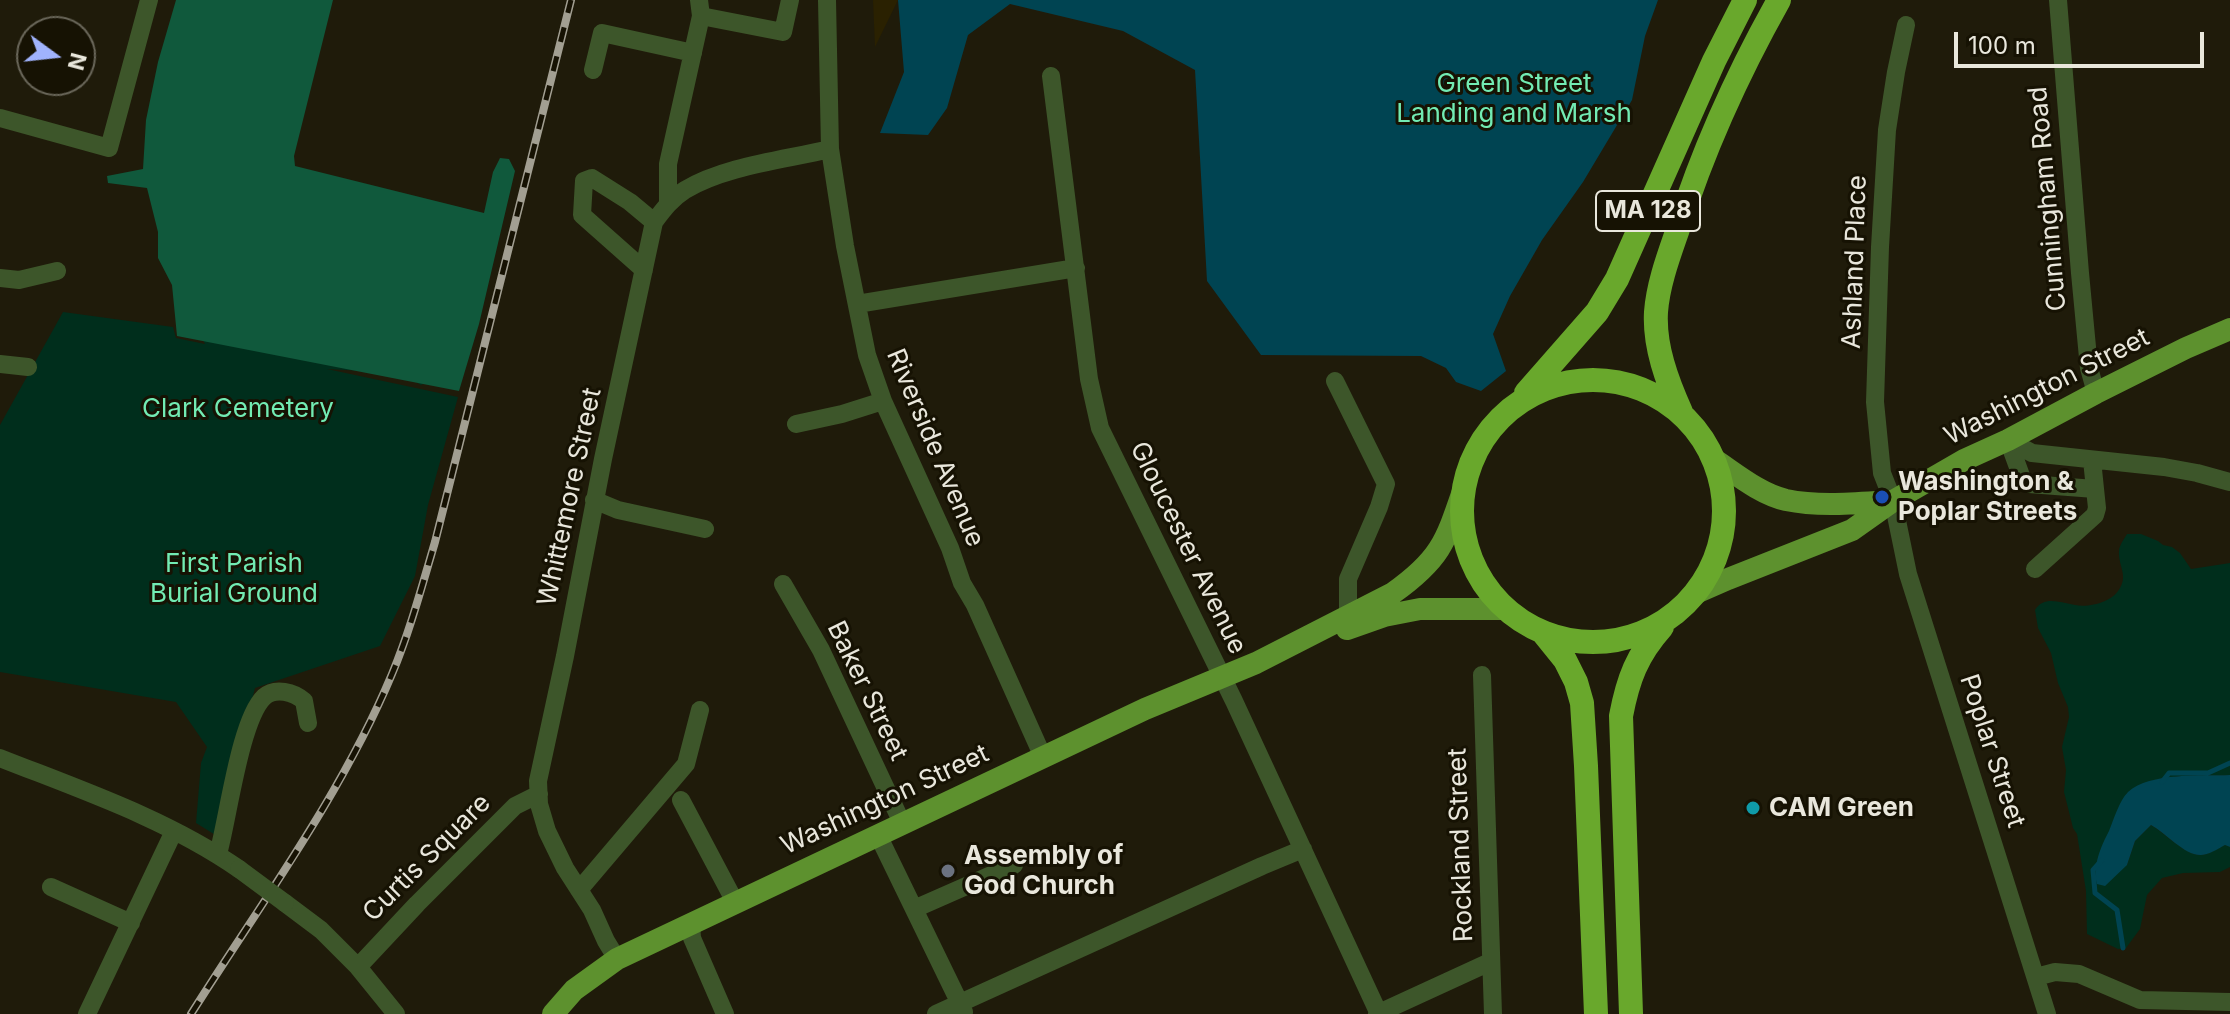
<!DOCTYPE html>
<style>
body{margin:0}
#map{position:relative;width:2230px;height:1014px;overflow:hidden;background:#1f1b0a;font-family:Inter,sans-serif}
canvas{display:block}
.north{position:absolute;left:16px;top:16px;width:80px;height:80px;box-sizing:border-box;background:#161203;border:2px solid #6a675a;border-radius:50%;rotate:105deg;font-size:22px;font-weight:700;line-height:32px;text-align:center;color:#e9e7dc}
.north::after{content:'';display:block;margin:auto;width:28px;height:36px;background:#a0b3fd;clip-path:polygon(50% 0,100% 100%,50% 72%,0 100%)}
.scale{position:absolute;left:1954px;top:32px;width:250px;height:36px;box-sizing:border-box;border:4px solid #e9e7dc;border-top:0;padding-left:10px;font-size:24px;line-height:28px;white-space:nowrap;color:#e9e7dc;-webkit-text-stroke:6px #161203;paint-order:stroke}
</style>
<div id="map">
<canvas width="2230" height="1014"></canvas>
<div class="north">N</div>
<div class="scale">100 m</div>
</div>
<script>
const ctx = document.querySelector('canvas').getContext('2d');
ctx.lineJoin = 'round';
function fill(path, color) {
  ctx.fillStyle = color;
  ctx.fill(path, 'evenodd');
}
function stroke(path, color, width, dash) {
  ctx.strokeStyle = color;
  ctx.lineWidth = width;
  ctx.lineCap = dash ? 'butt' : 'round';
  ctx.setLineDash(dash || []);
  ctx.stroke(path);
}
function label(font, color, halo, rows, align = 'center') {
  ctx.font = font + ' Inter,sans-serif';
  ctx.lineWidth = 6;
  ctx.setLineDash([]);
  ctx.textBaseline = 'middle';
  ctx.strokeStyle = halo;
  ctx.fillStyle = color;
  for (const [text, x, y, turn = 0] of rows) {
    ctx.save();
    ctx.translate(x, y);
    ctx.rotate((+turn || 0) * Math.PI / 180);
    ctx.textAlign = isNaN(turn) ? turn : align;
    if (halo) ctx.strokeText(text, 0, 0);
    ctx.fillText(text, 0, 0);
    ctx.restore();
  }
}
fill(new Path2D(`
 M 63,312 L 173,327 L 176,338 L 205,344 L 192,316 L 437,377 L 421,385 L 402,373 L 327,369 L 458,397 L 428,505 L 415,576 L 380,646 L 255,688 L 217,836 L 196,823 L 201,763 L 207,747 L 176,702 L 0,672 L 0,425 Z
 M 2127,534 L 2141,534 L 2158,541 L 2163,545 L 2172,547 L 2180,553 L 2191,569 L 2230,563 L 2230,775 C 2195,776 2155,772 2126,794 L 2127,865 L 2135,841 L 2151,825 C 2165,833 2186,856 2201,855 C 2208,855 2218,848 2225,845 L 2230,847 L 2230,867 L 2220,872 L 2183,873 L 2162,878 L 2147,895 L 2140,929 L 2126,948 L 2118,949 L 2087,934 L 2086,891 L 2077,834 L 2073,828 L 2064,792 L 2066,770 L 2062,747 L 2069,717 L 2068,707 L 2058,683 L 2051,653 L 2038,628 L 2035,610 C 2044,595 2061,603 2075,605 C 2089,608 2113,602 2120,588 C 2128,575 2118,565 2119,551 C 2119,546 2124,539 2127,534 Z`), '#002e1c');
fill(new Path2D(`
 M 176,0 L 333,0 L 294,156 L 295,166 L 484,213 L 493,172 L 500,158 L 509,159 L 515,171 L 479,324 L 459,391 L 177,336 L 172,285 L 158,258 L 158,232 L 147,188 L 108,183 L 107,176 L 143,169 L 146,120 L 158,62 Z`), '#10593c');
fill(new Path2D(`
 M 873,0 L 898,0 L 875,47 Z`), '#2a2101');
fill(new Path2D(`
 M 898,0 L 1658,0 L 1645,36 L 1632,100 L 1583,182 L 1542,240 L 1510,296 L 1493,334 L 1506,371 L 1481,391 L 1456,382 L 1446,368 L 1421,356 L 1261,355 L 1207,281 L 1195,70 L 1123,31 L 1010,4 L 968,35 L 947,108 L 928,135 L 880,133 L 904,72 Z
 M 2230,775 L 2230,847 L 2225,845 C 2218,849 2208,855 2201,855 C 2185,856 2166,833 2151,825 L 2135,841 L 2127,865 L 2105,886 L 2097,884 C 2092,867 2101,846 2109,831 C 2114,819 2119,801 2128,792 C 2150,772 2202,776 2230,775 Z`), '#004452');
stroke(new Path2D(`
 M 2162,782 L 2169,773 L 2208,773 L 2230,763
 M 2102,860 L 2093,870 L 2095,893 L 2117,910 L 2123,948`), '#004452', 5);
stroke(new Path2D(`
 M 827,0 L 830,149 L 845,246 L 867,355 L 883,401 L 950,548 L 962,583 L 975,605 L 1039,748 L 1044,756
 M 2058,0 L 2080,273 L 2089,368 L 2096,393
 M 701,16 L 783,32 L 790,0
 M 1906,25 L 1896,72 L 1887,130 L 1880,247 L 1875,402 L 1882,473 L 1893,501 L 1908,574 L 2047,1014
 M 593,70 L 602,33 L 693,53
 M 1051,76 L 1089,379 L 1100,428 L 1234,701 L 1379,1014
 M 0,118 L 109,148 L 149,0
 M 668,204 L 668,164 L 701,16 L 699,0
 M 644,270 L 582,215 L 584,181 L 592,178 L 630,202 L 654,222
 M 0,278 L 19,280 L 57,271
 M 857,304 L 1076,268
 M 0,364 L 28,367
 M 1335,381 L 1386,484 L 1379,507 L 1348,579 L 1348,616
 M 796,424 L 842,414 L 883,401
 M 2008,440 L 2032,453 L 2164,467 L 2197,473 L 2230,482
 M 2008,440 L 2023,481 L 2029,484 L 2095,489
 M 594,500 L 618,510 L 705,529
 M 2035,569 L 2095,515 L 2097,508 L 2092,460
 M 783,584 L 821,650 L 902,823
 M 1482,675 L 1493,1014
 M 0,758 C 81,790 167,819 239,869
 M 681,800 L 735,902
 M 878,835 L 964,1012
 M 218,854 C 228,819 240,720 264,697 C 275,687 294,692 304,701 L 308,723
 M 51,887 L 131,923
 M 579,890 L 686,764 L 700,710
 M 285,903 L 321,930 L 358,967 L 396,1014
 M 914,909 L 1014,865
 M 691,923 L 692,938 L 725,1014
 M 617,959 L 606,941 L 592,910 L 565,868 L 547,831 L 539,804 L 538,781 L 565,656 L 603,459 L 654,222 C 663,210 672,198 685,190 C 725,166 784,160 830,149
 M 358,967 L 417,904 L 515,806 L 539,794
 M 2036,977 L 2055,972 L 2079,974 L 2140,1000 L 2230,1002
 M 87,1014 L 174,831
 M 936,1014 L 1262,866 L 1303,849
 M 1377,1014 L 1490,962`), '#3d562a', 18);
stroke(new Path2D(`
 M 1715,460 C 1736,474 1760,494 1786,500 C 1820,507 1857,503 1892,501
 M 1696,593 L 1728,579 L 1852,530 L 1893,501 L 1964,460 L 2008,440 L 2096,393 L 2186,348 L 2230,329
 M 1347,629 L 1384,616 L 1420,609 L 1505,609
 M 553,1014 L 574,990 L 617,959 L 1145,709 L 1256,663 L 1393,593 C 1441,559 1446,541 1464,488`), '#5d912e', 22);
stroke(new Path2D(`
 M1462 511a131 131 0 1 1 262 0a131 131 0 1 1-262 0Z
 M 1526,393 L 1597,312 L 1617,279 L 1714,61 L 1745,0
 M 1681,412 C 1667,381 1654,346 1656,312 C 1658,284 1669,255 1678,229 C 1703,150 1738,73 1779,0
 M 1544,634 L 1565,660 L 1576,682 L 1582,703 L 1586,766 L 1596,1014
 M 1631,1014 L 1621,716 C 1628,679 1637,655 1662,627`), '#69a82c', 24);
const rail = new Path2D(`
 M 191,1014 C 261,903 341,796 392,674 C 410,631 422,586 435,542 L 571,0`);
stroke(rail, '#a29f92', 8);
stroke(rail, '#161203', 5, [15]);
stroke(new Path2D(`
 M 239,869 L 285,903`), '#3d562a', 18);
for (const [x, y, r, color] of [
 [1882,497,8,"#1a4fb4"],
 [1753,808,8,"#0f9aa8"],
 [948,871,8,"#6b7280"]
]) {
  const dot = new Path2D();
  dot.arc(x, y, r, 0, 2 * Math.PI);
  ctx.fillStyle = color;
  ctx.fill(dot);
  stroke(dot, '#161203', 3);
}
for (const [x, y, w] of [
 [1648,211,104]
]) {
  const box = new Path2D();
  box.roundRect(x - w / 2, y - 20, w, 40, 6);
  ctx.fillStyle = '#161203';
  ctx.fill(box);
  stroke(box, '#e9e7dc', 2);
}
label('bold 24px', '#e9e7dc', null, [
 ["MA 128",1648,211]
]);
label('26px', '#72ebb3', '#161203', [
 ["Green Street",1514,84],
 ["Landing and Marsh",1514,114],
 ["Clark Cemetery",238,409],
 ["First Parish",234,564],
 ["Burial Ground",234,594]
]);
label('26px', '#e9e7dc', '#161203', [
 ["Cunningham Road",2048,199,-95],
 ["Ashland Place",1855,262,-88],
 ["Washington Street",2047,387,-27],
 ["Riverside Avenue",935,448,67],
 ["Whittemore Street",570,497,-78],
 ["Gloucester Avenue",1188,548,64],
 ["Baker Street",867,691,64],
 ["Poplar Street",1992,751,72],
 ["Washington Street",885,800,-25],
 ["Rockland Street",1461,845,-92],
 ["Curtis Square",427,858,-45]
]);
label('bold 26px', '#e9e7dc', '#161203', [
 ["Washington &",1898,482],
 ["Poplar Streets",1898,512],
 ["CAM Green",1769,808],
 ["Assembly of",964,856],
 ["God Church",964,886]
], 'left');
</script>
